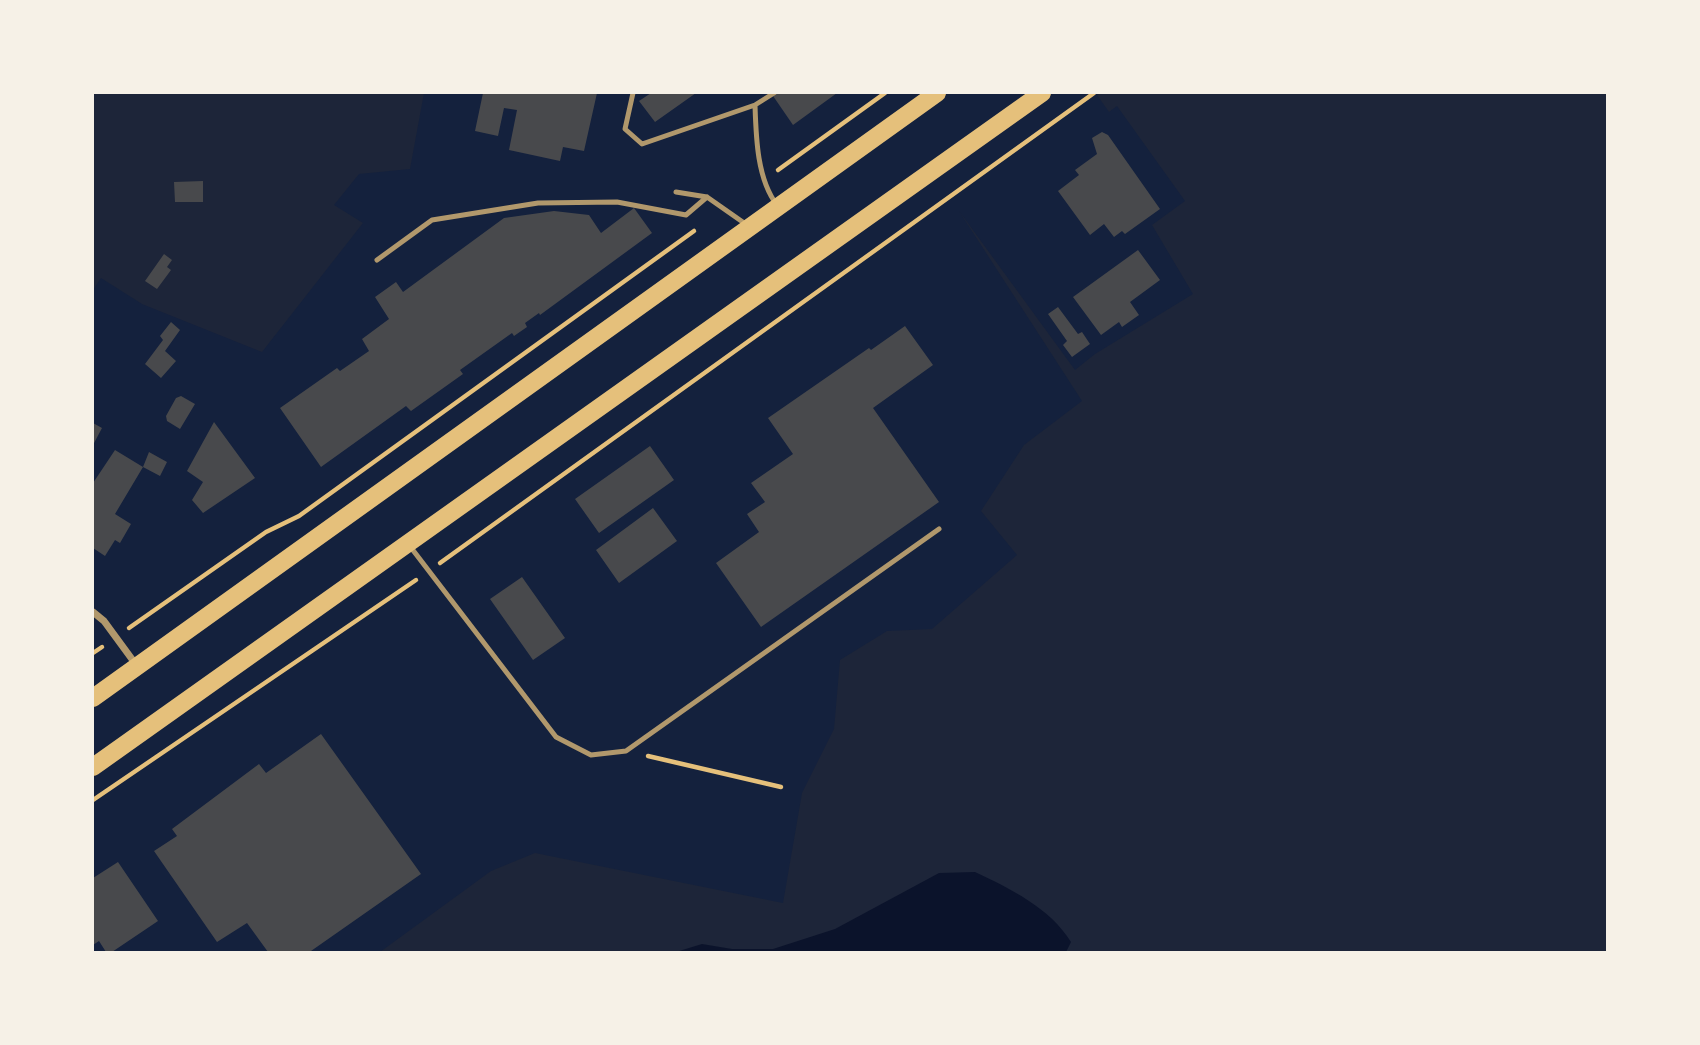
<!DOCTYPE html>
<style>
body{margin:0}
#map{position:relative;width:1700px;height:1045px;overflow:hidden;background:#14213d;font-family:"Fira Sans Condensed",sans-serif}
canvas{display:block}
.frame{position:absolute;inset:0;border:94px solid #f6f1e7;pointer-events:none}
</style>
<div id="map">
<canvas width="1700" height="1045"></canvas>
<div class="frame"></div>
</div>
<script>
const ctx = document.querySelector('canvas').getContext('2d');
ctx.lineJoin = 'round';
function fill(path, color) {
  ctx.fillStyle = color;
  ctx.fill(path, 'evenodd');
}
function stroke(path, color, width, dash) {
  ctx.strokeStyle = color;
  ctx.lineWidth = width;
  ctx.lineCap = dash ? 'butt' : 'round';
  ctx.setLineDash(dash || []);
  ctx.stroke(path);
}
fill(new Path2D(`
 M 93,93 L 424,93 L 410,169 L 359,174 L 334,205 L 363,223 L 262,352 L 142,304 L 101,278 L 93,290 Z
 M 1101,93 L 1607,93 L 1607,952 L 380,952 L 491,871 L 535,853 L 783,903 L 802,793 L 834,729 L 840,660 L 887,631 L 932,629 L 1017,555 L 981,511 L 1024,445 L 1082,401 L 959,211 L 1075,370 L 1095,354 L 1193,294 L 1152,225 L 1185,201 L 1117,106 L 1109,112 L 1097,95 Z`), '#1d2539');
fill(new Path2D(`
 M 975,872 C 1011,889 1050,908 1071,942 L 1066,952 L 676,952 L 702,944 L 732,949 L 773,949 L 835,929 L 939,873 Z`), '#0b132b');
fill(new Path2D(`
 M 483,93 L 597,93 L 584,151 L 563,147 L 560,161 L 509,150 L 517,110 L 504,108 L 498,136 L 475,131 Z
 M 651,93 L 696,93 L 655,122 L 639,101 Z
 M 771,93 L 837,93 L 793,125 Z
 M 1102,132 L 1108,135 L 1160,209 L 1125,234 L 1122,231 L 1114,237 L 1104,224 L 1090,235 L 1058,191 L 1079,175 L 1075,170 L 1097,154 L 1092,138 Z
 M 203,181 L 203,202 L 175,202 L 174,182 Z
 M 634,208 L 652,233 L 540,315 L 539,313 L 525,323 L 527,327 L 514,336 L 512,333 L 460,370 L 463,374 L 411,411 L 406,406 L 321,467 L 280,408 L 337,368 L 340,371 L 369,351 L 362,339 L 389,319 L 375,297 L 396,282 L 403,292 L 504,218 L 554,211 L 589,215 L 601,233 Z
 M 1138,250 L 1160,280 L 1130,302 L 1139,315 L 1122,327 L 1119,322 L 1101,335 L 1073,297 Z
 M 164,254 L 172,260 L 167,267 L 171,270 L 157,289 L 145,281 Z
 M 1058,307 L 1078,334 L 1082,332 L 1090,344 L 1072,357 L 1063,345 L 1067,341 L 1048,314 Z
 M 171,322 L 180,330 L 165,351 L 176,361 L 161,378 L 145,364 L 163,340 L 160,336 Z
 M 905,326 L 933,365 L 873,408 L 939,502 L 761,627 L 716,563 L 759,532 L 747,514 L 765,502 L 751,483 L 793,454 L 768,418 L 869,348 L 871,350 Z
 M 181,396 L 195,404 L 180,429 L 167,421 L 166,416 L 176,398 Z
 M 214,422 L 255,478 L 203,513 L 192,500 L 203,482 L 187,471 Z
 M 93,423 L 102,428 L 93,445 Z
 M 650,446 L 674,480 L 599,533 L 575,499 Z
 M 115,450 L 143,467 L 149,452 L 167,462 L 160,476 L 143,467 L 115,514 L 131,524 L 120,543 L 115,540 L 105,556 L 93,548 L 93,483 Z
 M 653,508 L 677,541 L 619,583 L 596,550 Z
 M 522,577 L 565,638 L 533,660 L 490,599 Z
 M 321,734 L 421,874 L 311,951 L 268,952 L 247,923 L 217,942 L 154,851 L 177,836 L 172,829 L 259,764 L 266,773 Z
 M 118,862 L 158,921 L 112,952 L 106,952 L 99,941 L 93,945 L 93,878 Z`), '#48494c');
stroke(new Path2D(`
 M 778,170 L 885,93
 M 440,563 L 1094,93
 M 129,628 L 266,532 L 299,516 L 694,231
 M 93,653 L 102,647
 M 648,756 L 781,787
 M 93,800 L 416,580`), '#e5c07b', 4.5);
stroke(new Path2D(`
 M 633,93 L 625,129 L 642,144 L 755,105
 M 774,93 L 755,105 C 756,137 757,179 777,205
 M 676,192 L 707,197 L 747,225
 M 377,260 L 432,220 L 538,203 L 617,202 L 686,215 L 707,197
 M 409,545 L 556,737 L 591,755 L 626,751 L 939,529`), '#b1986c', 5);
stroke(new Path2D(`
 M 93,612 L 104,621 L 137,666`), '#b1986c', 7);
stroke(new Path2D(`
 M 93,698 L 937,93
 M 93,767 L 1042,93`), '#e5c07b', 18);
</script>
